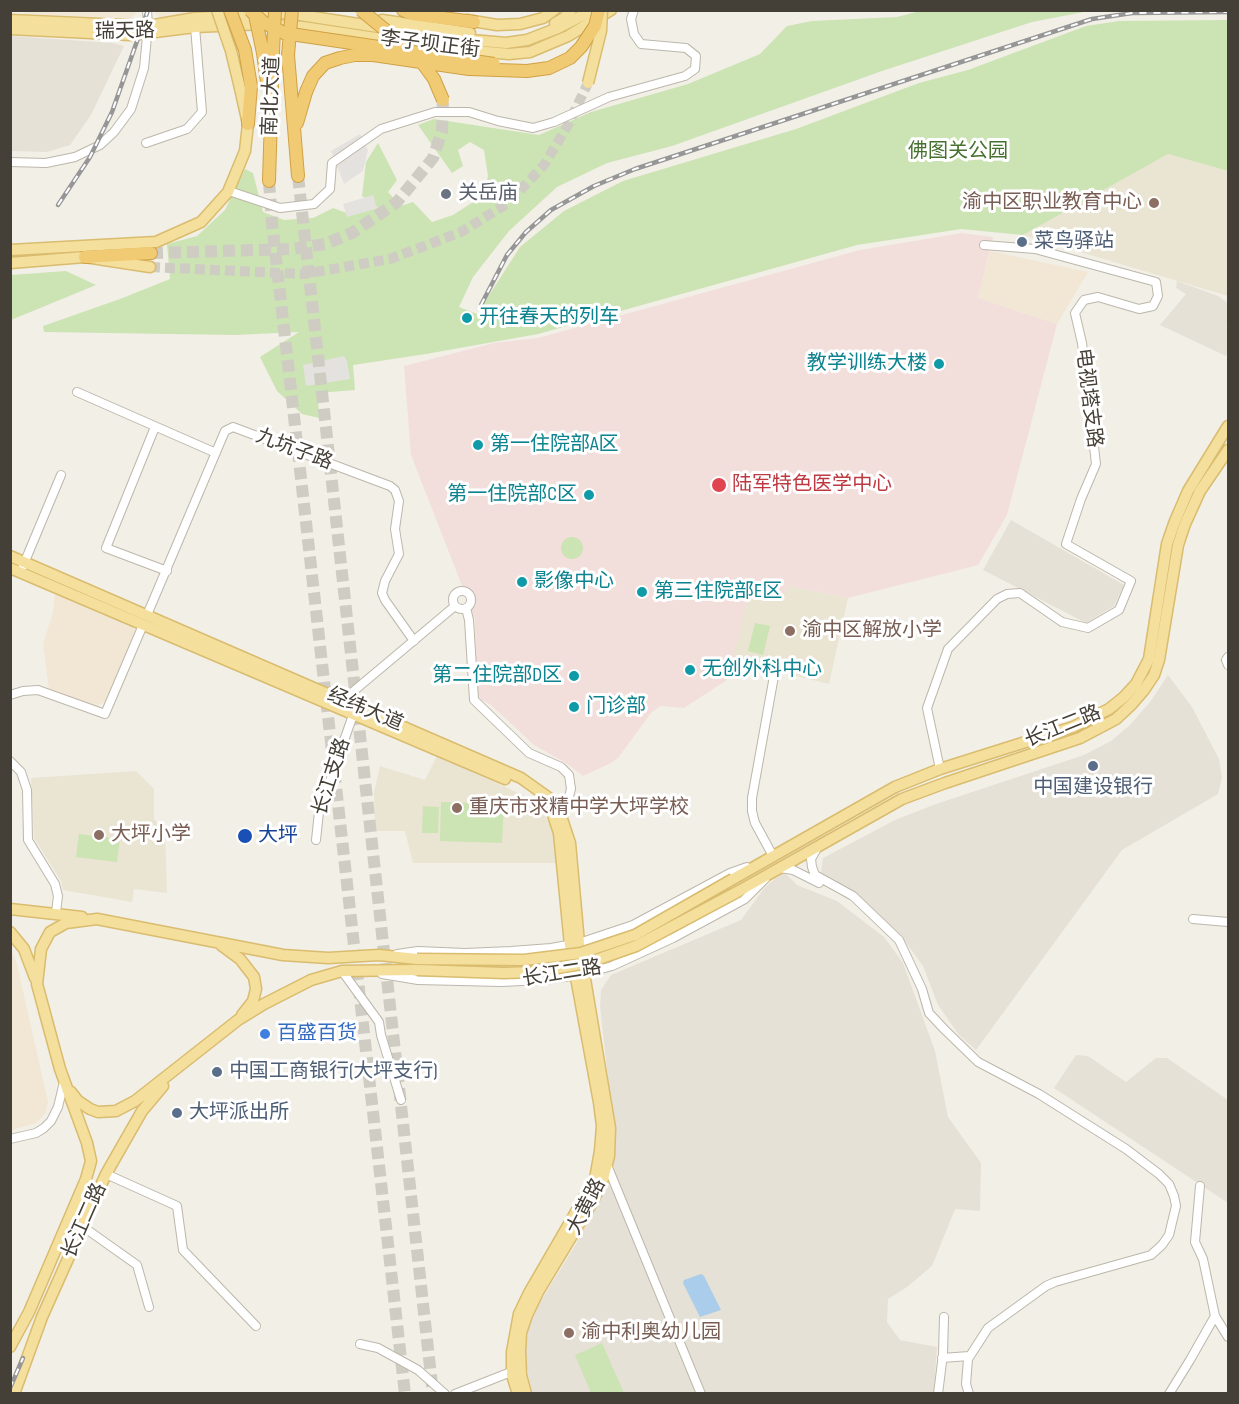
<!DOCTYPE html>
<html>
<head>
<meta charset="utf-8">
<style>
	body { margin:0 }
	#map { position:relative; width:1239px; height:1404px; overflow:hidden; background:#f2efe7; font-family:"Sofia Sans Condensed",sans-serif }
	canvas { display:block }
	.frame { position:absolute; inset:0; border:12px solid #454037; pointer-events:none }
</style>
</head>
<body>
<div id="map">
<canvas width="1239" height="1404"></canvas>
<div class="frame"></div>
</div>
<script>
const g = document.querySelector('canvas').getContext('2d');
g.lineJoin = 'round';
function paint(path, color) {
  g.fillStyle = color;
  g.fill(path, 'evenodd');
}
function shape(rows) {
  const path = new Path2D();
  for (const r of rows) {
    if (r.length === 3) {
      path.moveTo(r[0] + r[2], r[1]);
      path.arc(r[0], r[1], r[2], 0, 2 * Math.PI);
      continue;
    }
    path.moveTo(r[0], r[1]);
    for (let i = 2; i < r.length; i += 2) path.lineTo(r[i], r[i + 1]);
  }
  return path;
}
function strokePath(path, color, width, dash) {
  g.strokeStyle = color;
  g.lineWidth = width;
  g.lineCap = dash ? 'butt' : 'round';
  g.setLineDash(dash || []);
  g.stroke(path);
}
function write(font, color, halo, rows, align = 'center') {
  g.font = font + ' "Sofia Sans Condensed","Noto Sans SC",sans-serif';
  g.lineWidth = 6;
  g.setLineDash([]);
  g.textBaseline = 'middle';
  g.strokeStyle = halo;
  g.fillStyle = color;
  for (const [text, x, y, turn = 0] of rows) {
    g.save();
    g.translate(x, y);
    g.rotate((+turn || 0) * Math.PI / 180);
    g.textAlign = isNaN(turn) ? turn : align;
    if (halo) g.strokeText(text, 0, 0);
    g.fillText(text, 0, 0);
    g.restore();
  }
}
const residential = shape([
	[11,36,113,43,124,46,91,115,70,145,47,152,11,151],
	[1177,281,1218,296,1228,303,1228,324,1226,328,1228,329,1228,349,1226,356,1160,325,1186,294,1176,288],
	[1011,520,1124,585,1114,606,1086,623,983,570],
	[1168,675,1192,707,1219,759,1222,778,1218,794,1122,850,976,1050,959,1035,938,1005,923,966,904,940,861,902,821,873,823,858,895,820,936,804,1084,755,1111,741,1130,725,1150,702],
	[784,872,797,885,837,901,884,937,903,963,935,1051,948,1117,981,1163,980,1211,955,1209,932,1266,907,1287,888,1299,887,1322,900,1340,937,1347,934,1393,532,1394,526,1363,526,1343,529,1326,539,1304,576,1244,605,1188,615,1140,600,1007,601,990,611,975,741,920,765,887],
	[1076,1055,1088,1056,1126,1082,1156,1058,1167,1058,1228,1100,1228,1203,1054,1088]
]);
const commercial = shape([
	[205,10,160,18,153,11],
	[20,11,138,11,131,18,25,14],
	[990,251,1088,272,1057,324,978,298],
	[55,593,133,626,135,631,107,701,94,707,49,689,43,644,53,612],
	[11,949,17,964,48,1102,45,1114,36,1123,11,1130]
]);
const education = shape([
	[1168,154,1228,171,1228,296,1023,235],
	[789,586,848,598,829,684,731,660,749,593],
	[437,756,523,795,534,804,543,812,552,829,555,838,557,863,413,863,405,831,375,831,374,792,380,766,425,780],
	[136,771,154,789,154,819,165,830,167,893,134,889,132,902,63,890,61,881,34,838,31,778]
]);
const medical = shape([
	[962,233,993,237,978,298,1057,324,1007,515,978,565,848,598,789,586,781,602,749,593,727,680,684,708,660,706,651,713,618,758,611,763,583,776,566,763,534,745,490,704,481,700,476,690,475,619,411,455,404,366,494,343,538,338,860,250]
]);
const green = shape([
	[920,11,1089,11,1032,22,882,71,672,146,607,163,557,187,509,231,473,277,459,307,477,314,520,247,564,211,623,181,796,129,919,83,968,70,1086,26,1119,21,1228,20,1228,171,1168,154,1023,235,961,229,857,245,538,334,426,354,353,365,355,390,318,393,319,418,302,414,277,391,260,357,299,332,235,335,44,332,43,326,120,299,170,279,167,244,197,236,225,210,245,169,253,173,263,212,284,220,313,218,333,208,352,215,378,208,362,196,366,162,378,143,397,180,388,192,401,206,413,202,432,222,453,215,484,195,488,176,484,150,470,142,458,150,463,166,452,173,418,125,434,119,539,135,591,112,688,84,760,54,787,26,812,21,897,17],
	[66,271,96,285,11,320,11,275],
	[572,548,11],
	[755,623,770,626,763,655,748,651],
	[441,802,504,804,502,843,440,841],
	[423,806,439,807,438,833,422,833],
	[79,834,120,839,117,862,76,857],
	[602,1343,624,1393,591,1393,575,1355]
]);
const parking = shape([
	[360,134,368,150,363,171,344,184,331,151],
	[373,195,377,208,347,217,343,204],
	[344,356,347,361,350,379,306,386,303,365]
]);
const water = shape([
	[701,1274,704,1276,721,1310,700,1317,683,1283,684,1280]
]);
const majorTunnel = shape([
	[150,267,304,274,390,259,461,232,508,203,544,165,568,125,588,83]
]);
const highwayTunnel = shape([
	[298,176,433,1394],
	[269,181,272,223,405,1394],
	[151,253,292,249,325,244,352,233,397,202,433,158,442,131,443,100]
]);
const minor = shape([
	[146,143,187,129,202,112,195,27],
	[10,162,46,163,75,157,100,145,114,132,131,109,144,68,148,26,147,10],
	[229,191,280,208,314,204,330,189,332,163,381,129,435,112,469,112,498,121,533,128,554,122,609,97,685,76,695,69,696,56,686,48,641,44,634,34,631,19,634,10],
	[77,392,216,453],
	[155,427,106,548,167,571],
	[23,566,61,475],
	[462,600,9],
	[466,608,469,620,474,700,529,753,561,767,569,775,571,789,562,821],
	[147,615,225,431,233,427,390,486,395,490,399,501,395,529,399,554,385,581,382,593,385,600,414,641],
	[1228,657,1226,660,1228,665],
	[10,695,23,691,38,690,105,714,143,625],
	[343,700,455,606],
	[10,761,21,772,27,790,28,840,55,884,58,896,56,912],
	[940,769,927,708,948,649,997,599,1007,594,1020,593,1062,622,1088,628,1119,610,1131,581,1066,544,1081,499,1096,464,1082,343,1075,313,1084,300,1098,297,1139,309,1153,306,1158,296,1156,282,1035,249,984,245],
	[316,840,319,812,353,715],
	[817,848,811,859,812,867,815,875,853,896,899,940,922,989,929,1013,944,1029,978,1062,1039,1094,1126,1149,1159,1174,1169,1184,1174,1196,1176,1206,1169,1235,1162,1245,1151,1255,1055,1282,1046,1286,988,1328,968,1359,966,1384,969,1394],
	[773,856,755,823,752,811,752,798,774,676],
	[780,868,793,870,819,883],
	[1193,919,1228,922],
	[397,954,418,951,465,953,511,951,551,948,579,943,633,925,730,873,747,867],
	[342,971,379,1022,381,1035,401,1100],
	[382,974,418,980,501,982,544,980,584,974,612,966,673,938,745,899,765,879],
	[10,1139,36,1133,44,1128,51,1121,58,1107,64,1082],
	[607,1165,701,1394],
	[106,1174,177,1206,183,1250,256,1326],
	[1200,1186,1195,1242,1203,1259,1215,1316,1228,1337],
	[82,1226,137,1265,149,1307],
	[360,1344,378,1348,418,1370,445,1394],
	[942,1358,969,1356],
	[455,1394,516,1370],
	[938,1394,943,1354,944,1317],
	[1169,1394,1190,1360,1215,1316]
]);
const major = shape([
	[10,20,148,26,195,18,287,13,449,38,506,43,527,40,558,28,593,10],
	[382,20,470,33],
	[467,20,497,25,520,24,543,18,554,10],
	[555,23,564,18,571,10],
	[10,29,131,35,195,27,263,24,303,27,442,48,509,54,530,52,568,36,611,10],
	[10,250,156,242,201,222,228,192,245,151,248,124,240,88],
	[10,263,85,257,150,267],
	[10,556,521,778,549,798,559,810,570,843,579,943,610,1128,609,1156,603,1179,593,1201,538,1292,527,1315,521,1333,520,1351,521,1375,526,1394],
	[10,568,505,779],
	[733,879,895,787,940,769,1073,727,1109,709,1124,697,1136,684,1149,659,1167,544,1175,521,1188,491,1228,426],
	[739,891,902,799,945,783,1080,738,1116,719,1131,705,1144,690,1154,675,1159,660,1178,545,1185,524,1200,491,1228,450],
	[10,909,82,917],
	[10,932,24,949,35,978],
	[221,945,240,959,254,977,256,989,253,1001,242,1015],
	[71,1092,78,1101,90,1109,98,1112,116,1111,135,1101,238,1020,264,1004,311,980,342,971,417,970],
	[10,1347,29,1312,86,1179,91,1161,87,1143,60,1069,37,984,41,949,50,932,66,923,97,919,283,955,328,958,379,955,417,959],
	[14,1394,42,1317,106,1174,142,1111,163,1086],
	[518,1394,512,1375,512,1352,519,1314,529,1293,595,1179,600,1151,602,1126,599,1102,570,945,559,833,552,812,544,802]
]);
const highway = shape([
	[403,10,412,14,474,22],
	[263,53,267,82],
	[288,55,298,176],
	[297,123,306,92],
	[248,124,251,86],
	[269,181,273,52],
	[85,257,151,253]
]);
const rail = shape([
	[58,205,90,157,112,112,148,10],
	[481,305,507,255,526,232,551,210,594,186,635,169,1092,19,1132,13,1228,12],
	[10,1388,23,1358]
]);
const majorBridge = shape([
	[217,10,231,51,240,88],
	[588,83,601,31,602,10],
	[417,959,524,960,581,953,635,935,733,879],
	[417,970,504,973,535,972,587,963,636,946,739,891]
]);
const highwayBridge = shape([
	[230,10,245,50,251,86],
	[250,10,263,22,284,33,494,64],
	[361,10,418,57,434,79,443,100],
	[255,15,263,53],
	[273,52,275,10],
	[288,55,292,10],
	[306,92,313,76,325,63,340,58,355,55,373,55,469,69,527,71,549,68,570,58,581,47,595,26,599,10]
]);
const markers = [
	[446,194,6,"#6b7280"],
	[1154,203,6,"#8d6e63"],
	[1022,242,6,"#5c6f8a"],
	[467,318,6,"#0f9aa8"],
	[939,364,6,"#0f9aa8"],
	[478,445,6,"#0f9aa8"],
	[719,485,8,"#e0444e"],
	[589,495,6,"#0f9aa8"],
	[522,582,6,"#0f9aa8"],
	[642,592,6,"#0f9aa8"],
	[790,631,6,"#8d6e63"],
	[690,670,6,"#0f9aa8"],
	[574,676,6,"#0f9aa8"],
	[574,707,6,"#0f9aa8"],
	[1093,766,6,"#5c6f8a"],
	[457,808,6,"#8d6e63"],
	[99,835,6,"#8d6e63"],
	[245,836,8,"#1a4fb4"],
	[265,1034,6,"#3f7fe0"],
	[217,1072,6,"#5c6f8a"],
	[177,1113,6,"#5c6f8a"],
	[569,1333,6,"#8d6e63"]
];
const streetNames = [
	["瑞天路",125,32,-1],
	["李子坝正街",430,45,7],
	["南北大道",272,96,-88],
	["电视塔支路",1088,398,83],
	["九坑子路",294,450,21],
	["经纬大道",365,710,23],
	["长江二路",1063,727,-22],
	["长江支路",332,777,-72],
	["长江二路",562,974,-9],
	["大黄路",587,1207,-63],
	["长江二路",85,1221,-66]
];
const parkNames = [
	["佛图关公园",958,152]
];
const worshipNames = [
	["关岳庙",458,194]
];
const educationNames = [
	["渝中区职业教育中心",1142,203,"right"],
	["渝中区解放小学",802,631],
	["重庆市求精中学大坪学校",469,808],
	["大坪小学",111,835],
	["渝中利奥幼儿园",581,1333]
];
const serviceNames = [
	["菜鸟驿站",1034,242],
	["中国建设银行",1093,788,"center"],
	["中国工商银行(大坪支行)",229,1072],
	["大坪派出所",189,1113]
];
const cultureNames = [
	["开往春天的列车",479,318],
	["教学训练大楼",927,364,"right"],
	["第一住院部A区",490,445],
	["第一住院部C区",577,495,"right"],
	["影像中心",534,582],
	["第三住院部E区",654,592],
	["无创外科中心",702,670],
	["第二住院部D区",562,676,"right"],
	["门诊部",586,707]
];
const healthNames = [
	["陆军特色医学中心",732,485]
];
const transitNames = [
	["大坪",258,836]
];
const shopNames = [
	["百盛百货",277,1034]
];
paint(residential, '#e6e1d6');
paint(commercial, '#f2e6d4');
paint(education, '#eae4d2');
paint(medical, '#f2dfdc');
paint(green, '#cce3b3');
paint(parking, '#e4e2df');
paint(water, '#a9cdea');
strokePath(majorTunnel, '#cfccc4', 10, [10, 5]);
strokePath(highwayTunnel, '#cfccc4', 12, [12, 6]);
strokePath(minor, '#bdb7ab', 10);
strokePath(major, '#d9bc6e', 13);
strokePath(highway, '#d0a144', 14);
strokePath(minor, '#fff', 8);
strokePath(major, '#f5df9d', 10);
strokePath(highway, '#f1cb73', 12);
strokePath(rail, '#969696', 4.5);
strokePath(rail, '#fff', 2, [7]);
strokePath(majorBridge, '#d9bc6e', 13, []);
strokePath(highwayBridge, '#d0a144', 14, []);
strokePath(majorBridge, '#f5df9d', 10);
strokePath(highwayBridge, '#f1cb73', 12);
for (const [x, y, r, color] of markers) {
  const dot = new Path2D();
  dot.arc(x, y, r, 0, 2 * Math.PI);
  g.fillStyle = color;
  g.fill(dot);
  strokePath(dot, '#fff', 2);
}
write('20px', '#454037', '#fff', streetNames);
write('20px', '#46712f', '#fff', parkNames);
write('20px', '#5b616d', '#fff', worshipNames, 'left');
write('20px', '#785e54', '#fff', educationNames, 'left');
write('20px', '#4e5e75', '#fff', serviceNames, 'left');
write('20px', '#0d838f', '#fff', cultureNames, 'left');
write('20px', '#be3a42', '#fff', healthNames, 'left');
write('20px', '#164399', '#fff', transitNames, 'left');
write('20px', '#366cbe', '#fff', shopNames, 'left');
</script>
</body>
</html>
